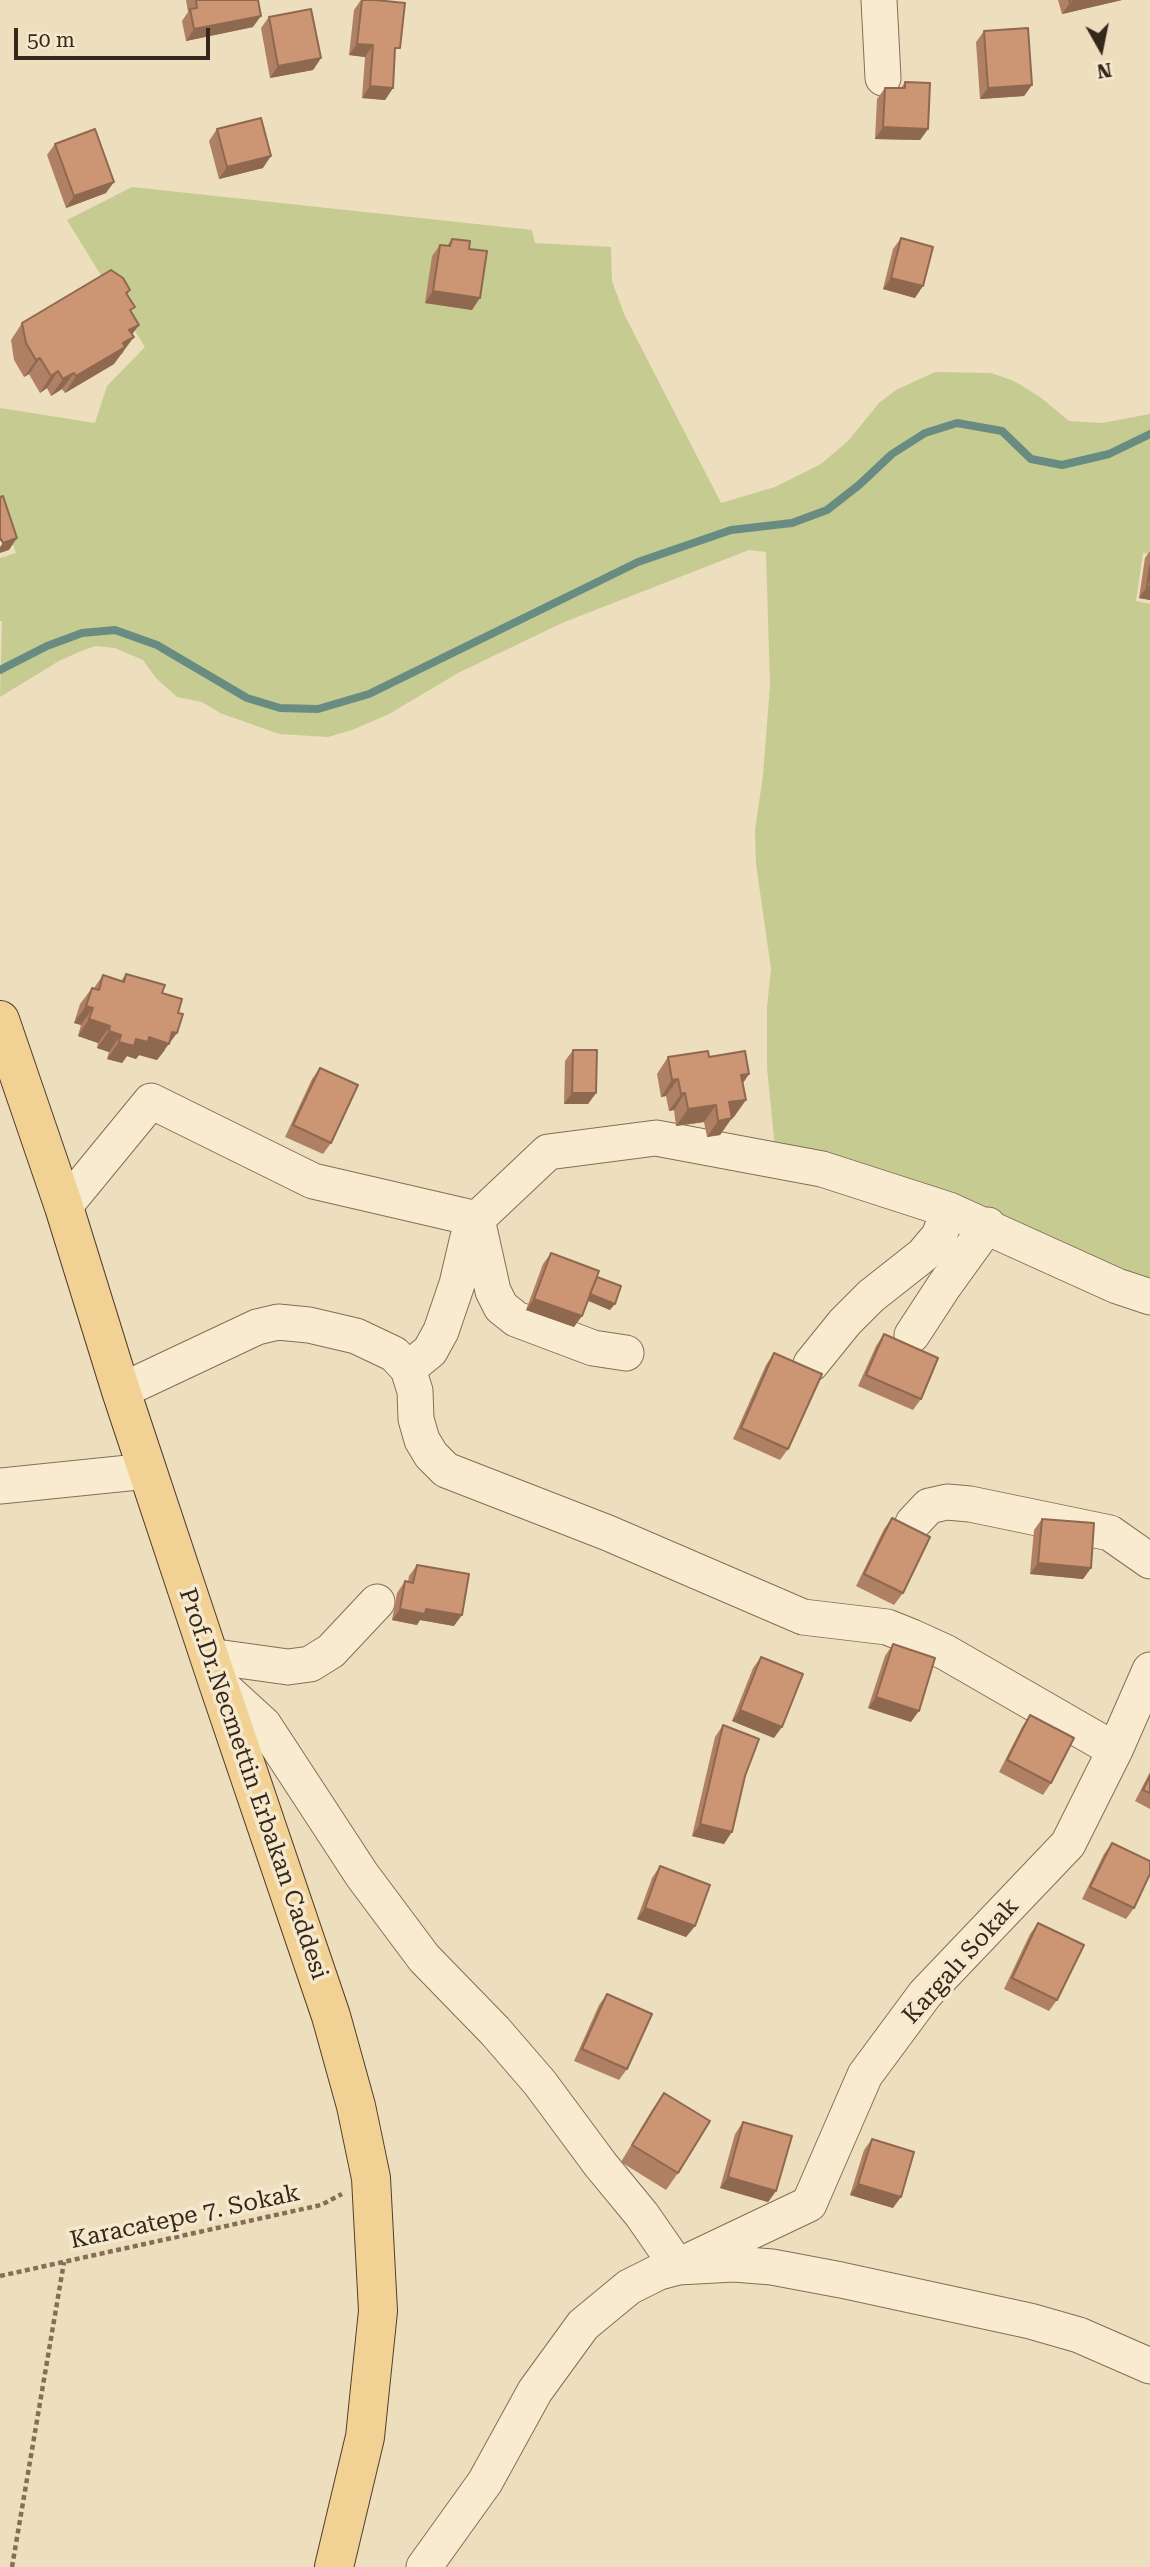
<!DOCTYPE html>
<html>
<head>
<meta charset="utf-8">
<style>
	body { margin:0 }
	#map { position:relative; width:1150px; height:2567px; overflow:hidden; background:#eddebd; font-family:"Roboto Serif",serif }
	canvas { display:block }
	.north { position:absolute; left:1066px; top:14px; width:70px; height:70px; -webkit-text-stroke:5px #f5e8cd; paint-order:stroke; rotate:171deg; font-size:19px; font-weight:700; line-height:28px; text-align:center; color:#34271b }
	.north::after { content:''; display:block; margin:auto; width:24px; height:32px; background:#34271b; clip-path:polygon(50% 0,100% 100%,50% 72%,0 100%) }
	.scale { position:absolute; left:14px; top:28px; width:196px; height:32px; box-sizing:border-box; border:4px solid #34271b; border-top:0; padding-left:9px; font-size:21px; line-height:24px; white-space:nowrap; color:#34271b; -webkit-text-stroke:5px #f5e8cd; paint-order:stroke }
</style>
</head>
<body>
<div id="map">
<canvas width="1150" height="2567"></canvas>
<div class="north">N</div>
<div class="scale">50 m</div>
</div>
<script>
const g = document.querySelector('canvas').getContext('2d');
g.lineJoin = 'round';
function paint(path, color) {
  g.fillStyle = color;
  g.fill(path, 'evenodd');
}
function shape(rows) {
  const path = new Path2D();
  for (const r of rows) {
    path.moveTo(r[0], r[1]);
    for (let i = 2; i < r.length; i += 2) path.lineTo(r[i], r[i + 1]);
  }
  return path;
}
function strokePath(path, color, width, dash) {
  g.strokeStyle = color;
  g.lineWidth = width;
  g.lineCap = dash ? 'butt' : 'round';
  g.setLineDash(dash || []);
  g.stroke(path);
}
function write(font, color, halo, rows, align = 'center') {
  g.font = font + ' "Roboto Serif",serif';
  g.lineWidth = 7;
  g.setLineDash([]);
  g.textBaseline = 'middle';
  g.strokeStyle = halo;
  g.fillStyle = color;
  for (const [text, x, y, turn = 0] of rows) {
    g.save();
    g.translate(x, y);
    g.rotate((+turn || 0) * Math.PI / 180);
    g.textAlign = isNaN(turn) ? turn : align;
    if (halo) g.strokeText(text, 0, 0);
    g.fillText(text, 0, 0);
    g.restore();
  }
}
const green = shape([
	[132,187,532,230,535,243,611,247,612,281,624,314,721,503,775,487,821,464,848,441,879,403,896,390,935,372,991,373,1014,381,1040,397,1069,421,1102,423,1150,414,1150,554,1143,553,1136,601,1150,604,1150,1289,775,1148,767,1068,767,1007,771,969,756,864,755,830,763,775,770,685,766,552,749,550,562,623,458,673,389,714,352,730,328,737,279,734,220,713,202,702,177,697,156,678,143,660,115,648,95,646,79,652,59,661,0,697,2,621,0,621,0,558,16,553,0,507,0,408,95,423,107,386,145,347,67,220]
]);
const stream = shape([
	[0,670,47,646,82,633,115,630,157,645,247,698,280,708,318,709,369,694,638,562,731,530,792,523,827,510,859,485,892,454,925,433,957,423,1002,431,1031,459,1062,465,1109,454,1150,434]
]);
const path = shape([
	[0,2276,321,2205,342,2194],
	[12,2567,64,2262]
]);
const minor = shape([
	[879,0,883,78],
	[64,1207,151,1101,313,1181,477,1219,548,1152,656,1138,822,1169,949,1210,1117,1286,1150,1297],
	[477,1219,493,1291,501,1307,516,1319,593,1348,626,1353],
	[912,1335,944,1286,988,1225],
	[811,1364,845,1322,871,1296,923,1255,939,1236,949,1210],
	[408,1369,430,1351,441,1331,457,1284,468,1237,477,1219],
	[121,1391,257,1327,278,1322,309,1325,356,1336,394,1354,408,1369,415,1391,416,1419,422,1440,431,1455,446,1470,608,1533,803,1617,887,1627,912,1637,945,1652,1115,1750],
	[0,1486,148,1471],
	[913,1523,929,1506,947,1502,970,1504,1110,1533,1150,1561],
	[209,1656,288,1667,310,1664,331,1651,377,1602],
	[218,1683,264,1725,362,1875,424,1958,495,2031,540,2083,600,2164,642,2215,678,2267],
	[691,2260,809,2204,865,2075,925,1994,1068,1844,1115,1750,1150,1670],
	[424,2567,485,2482,535,2391,583,2325,629,2287,659,2272,678,2267,734,2264,772,2267,841,2280,1030,2321,1079,2335,1150,2366]
]);
const major = shape([
	[0,1020,64,1207,121,1391,218,1683,331,2016,356,2106,371,2178,378,2311,365,2437,334,2567]
]);
const wall = shape([
	[186,0,258,0,253,27,186,41,182,21,188,12],
	[361,0,375,0,395,56,393,88,385,100,362,98,365,57,349,55,354,10],
	[1058,0,1122,0,1062,14],
	[269,17,321,58,313,70,270,78,261,28],
	[984,31,1032,85,1024,96,980,99,976,42],
	[905,82,928,129,920,140,875,139,877,99,885,88,901,88],
	[217,129,263,168,219,179,209,141],
	[55,144,106,193,66,208,47,155],
	[901,238,915,298,883,289,893,249],
	[452,239,469,249,472,310,425,303,432,256,440,245,447,246],
	[130,290,127,294,131,312,139,325,132,334,122,354,119,355,114,364,65,393,62,389,51,396,47,388,40,393,29,374,24,377,14,360,11,340,22,323],
	[1150,551,1150,600,1139,598,1145,558],
	[126,974,162,993,165,1050,157,1060,139,1055,136,1059,127,1056,122,1063,107,1059,109,1052,97,1048,98,1043,78,1036,81,1025,74,1023,80,1004,92,988,94,988,103,975,121,981],
	[573,1050,596,1093,588,1104,564,1104,565,1061],
	[668,1057,709,1057,749,1074,743,1083,734,1117,732,1117,720,1135,707,1137,704,1122,676,1126,674,1110,669,1111,666,1096,661,1097,657,1074],
	[320,1068,331,1143,323,1154,285,1137,312,1079],
	[551,1253,597,1277,610,1310,588,1301,574,1327,526,1310,543,1264],
	[884,1334,921,1399,913,1410,858,1386,876,1346],
	[774,1353,788,1449,780,1460,733,1439,766,1365],
	[892,1518,903,1593,894,1605,856,1586,884,1529],
	[1042,1519,1091,1568,1083,1579,1030,1574,1034,1530],
	[417,1565,454,1626,420,1620,417,1625,392,1620,397,1593,405,1581,408,1582,409,1576],
	[893,1644,911,1722,868,1708,885,1656],
	[761,1657,774,1738,732,1721,753,1668],
	[1030,1715,1051,1783,1043,1795,999,1772,1022,1727],
	[723,1725,745,1776,724,1844,692,1836,715,1737],
	[1150,1772,1150,1809,1135,1801],
	[1112,1843,1134,1908,1126,1919,1082,1899,1104,1854],
	[660,1866,695,1926,686,1937,637,1919,652,1878],
	[1038,1923,1057,2000,1049,2011,1004,1989,1030,1934],
	[607,1994,627,2069,619,2080,574,2061,599,2005],
	[664,2093,678,2173,666,2190,621,2162,652,2110],
	[743,2122,776,2191,768,2202,720,2188,735,2134],
	[872,2139,893,2208,850,2195,864,2150]
]);
const shadedWall = shape([
	[1082,0,1122,0,1062,14,1070,3],
	[261,16,253,27,186,41,194,29],
	[357,44,373,45,365,57,349,55],
	[321,58,313,70,270,78,278,66],
	[1032,85,1024,96,980,99,988,88],
	[370,86,393,88,385,100,362,98],
	[883,127,928,129,920,140,875,139],
	[271,156,263,168,219,179,227,167],
	[114,182,106,193,66,208,74,196],
	[891,278,923,286,915,298,883,289],
	[433,291,480,298,472,310,425,303],
	[139,325,128,340,134,337,114,364,65,393,76,376,129,330],
	[40,358,29,374,24,377,36,360],
	[58,371,47,388,40,393,51,376],
	[74,373,62,389,51,396,63,379],
	[17,538,9,550,0,553,0,547,3,543],
	[1147,587,1150,587,1150,600,1139,598],
	[86,1006,93,1008,81,1025,74,1023],
	[89,1019,110,1026,98,1043,78,1036],
	[109,1031,121,1035,109,1052,97,1048],
	[172,1032,177,1033,157,1060,139,1055,136,1059,127,1056,122,1063,107,1059,119,1042,149,1037],
	[749,1074,738,1090,741,1075],
	[678,1079,666,1096,661,1097,672,1080],
	[572,1093,596,1093,588,1104,564,1104],
	[685,1093,674,1110,669,1111,681,1094],
	[746,1100,734,1117,718,1119,729,1102],
	[716,1105,704,1122,676,1126,688,1109],
	[732,1118,720,1135,707,1137,718,1121],
	[589,1293,615,1304,610,1310,585,1299],
	[534,1299,582,1316,574,1327,526,1310],
	[1038,1563,1091,1568,1083,1579,1030,1574],
	[400,1609,426,1609,462,1615,454,1626,420,1620,417,1625,392,1620],
	[876,1697,919,1711,911,1722,868,1708],
	[740,1710,782,1727,774,1738,732,1721],
	[700,1824,732,1832,724,1844,692,1836],
	[645,1908,695,1926,686,1937,637,1919],
	[728,2177,776,2191,768,2202,720,2188],
	[858,2184,901,2197,893,2208,850,2195]
]);
const building = shape([
	[196,0,258,0,261,16,194,29,190,9,197,8,196,0],
	[362,0,375,0,405,3,400,48,395,48,393,88,370,86,373,45,357,44,362,0],
	[1069,0,1082,0,1070,3,1069,0],
	[311,9,321,58,278,66,269,17,311,9],
	[1028,28,1032,85,988,88,984,31,1028,28],
	[905,82,930,83,928,129,883,127,885,88,905,88,905,82],
	[261,118,271,156,227,167,217,129,261,118],
	[95,129,114,182,74,196,55,144,95,129],
	[901,238,933,247,923,286,891,278,901,238],
	[452,239,470,241,469,249,487,251,480,298,433,291,440,245,450,246,452,239],
	[111,270,123,278,130,290,126,293,135,307,130,310,139,325,129,330,134,337,123,343,125,347,76,376,74,373,63,379,58,371,51,376,40,358,36,360,26,343,22,323,111,270],
	[3,496,17,538,3,543,1,539,0,540,0,497,3,496],
	[1150,566,1150,587,1147,587,1150,566],
	[126,974,165,985,162,993,182,999,178,1013,183,1014,177,1033,172,1032,169,1044,149,1037,148,1042,136,1039,134,1046,119,1042,121,1035,109,1031,110,1026,89,1019,93,1008,86,1006,92,988,99,990,103,975,124,982,126,974],
	[573,1050,597,1050,596,1093,572,1093,573,1050],
	[708,1051,709,1057,745,1051,749,1074,741,1075,746,1100,729,1102,732,1118,718,1121,716,1105,688,1109,685,1093,681,1094,678,1079,672,1080,668,1057,708,1051],
	[320,1068,358,1085,331,1143,293,1125,320,1068],
	[551,1253,599,1271,582,1316,534,1299,551,1253],
	[597,1277,621,1286,615,1304,590,1294,597,1277],
	[884,1334,938,1358,921,1399,866,1375,884,1334],
	[774,1353,822,1374,788,1449,741,1428,774,1353],
	[892,1518,930,1537,903,1593,864,1574,892,1518],
	[1042,1519,1094,1523,1091,1568,1038,1563,1042,1519],
	[417,1565,469,1574,462,1615,426,1609,425,1614,400,1609,405,1581,413,1583,417,1565],
	[893,1644,935,1658,919,1711,876,1697,893,1644],
	[761,1657,803,1674,782,1727,740,1710,761,1657],
	[1030,1715,1074,1738,1051,1783,1007,1760,1030,1715],
	[723,1725,759,1739,745,1776,732,1832,700,1824,723,1725],
	[1150,1776,1150,1793,1143,1790,1150,1776],
	[1112,1843,1150,1861,1150,1874,1134,1908,1090,1887,1112,1843],
	[660,1866,710,1885,695,1926,645,1908,660,1866],
	[1038,1923,1084,1945,1057,2000,1012,1978,1038,1923],
	[607,1994,652,2014,627,2069,582,2049,607,1994],
	[664,2093,710,2121,678,2173,632,2145,664,2093],
	[743,2122,792,2136,776,2191,728,2177,743,2122],
	[872,2139,914,2152,901,2197,858,2184,872,2139]
]);
const streetNames = [
	["Prof.Dr.Necmettin Erbakan Caddesi",253,1784,71],
	["Kargalı Sokak",961,1961,-48],
	["Karacatepe 7. Sokak",185,2217,-12]
];
paint(green, '#c6cb92');
strokePath(stream, '#698c82', 8);
strokePath(minor, '#856e56', 37);
strokePath(major, '#523c2b', 40);
strokePath(path, '#856e56', 4.5, [5, 3.5]);
strokePath(minor, '#f9ebd0', 35);
strokePath(major, '#f2d294', 38);
paint(wall, '#af8063');
paint(shadedWall, '#8f6850');
paint(building, '#cc9573');
strokePath(building, '#8f6850', 2);
write('24px', '#34271b', '#f5e8cd', streetNames);
</script>
</body>
</html>
